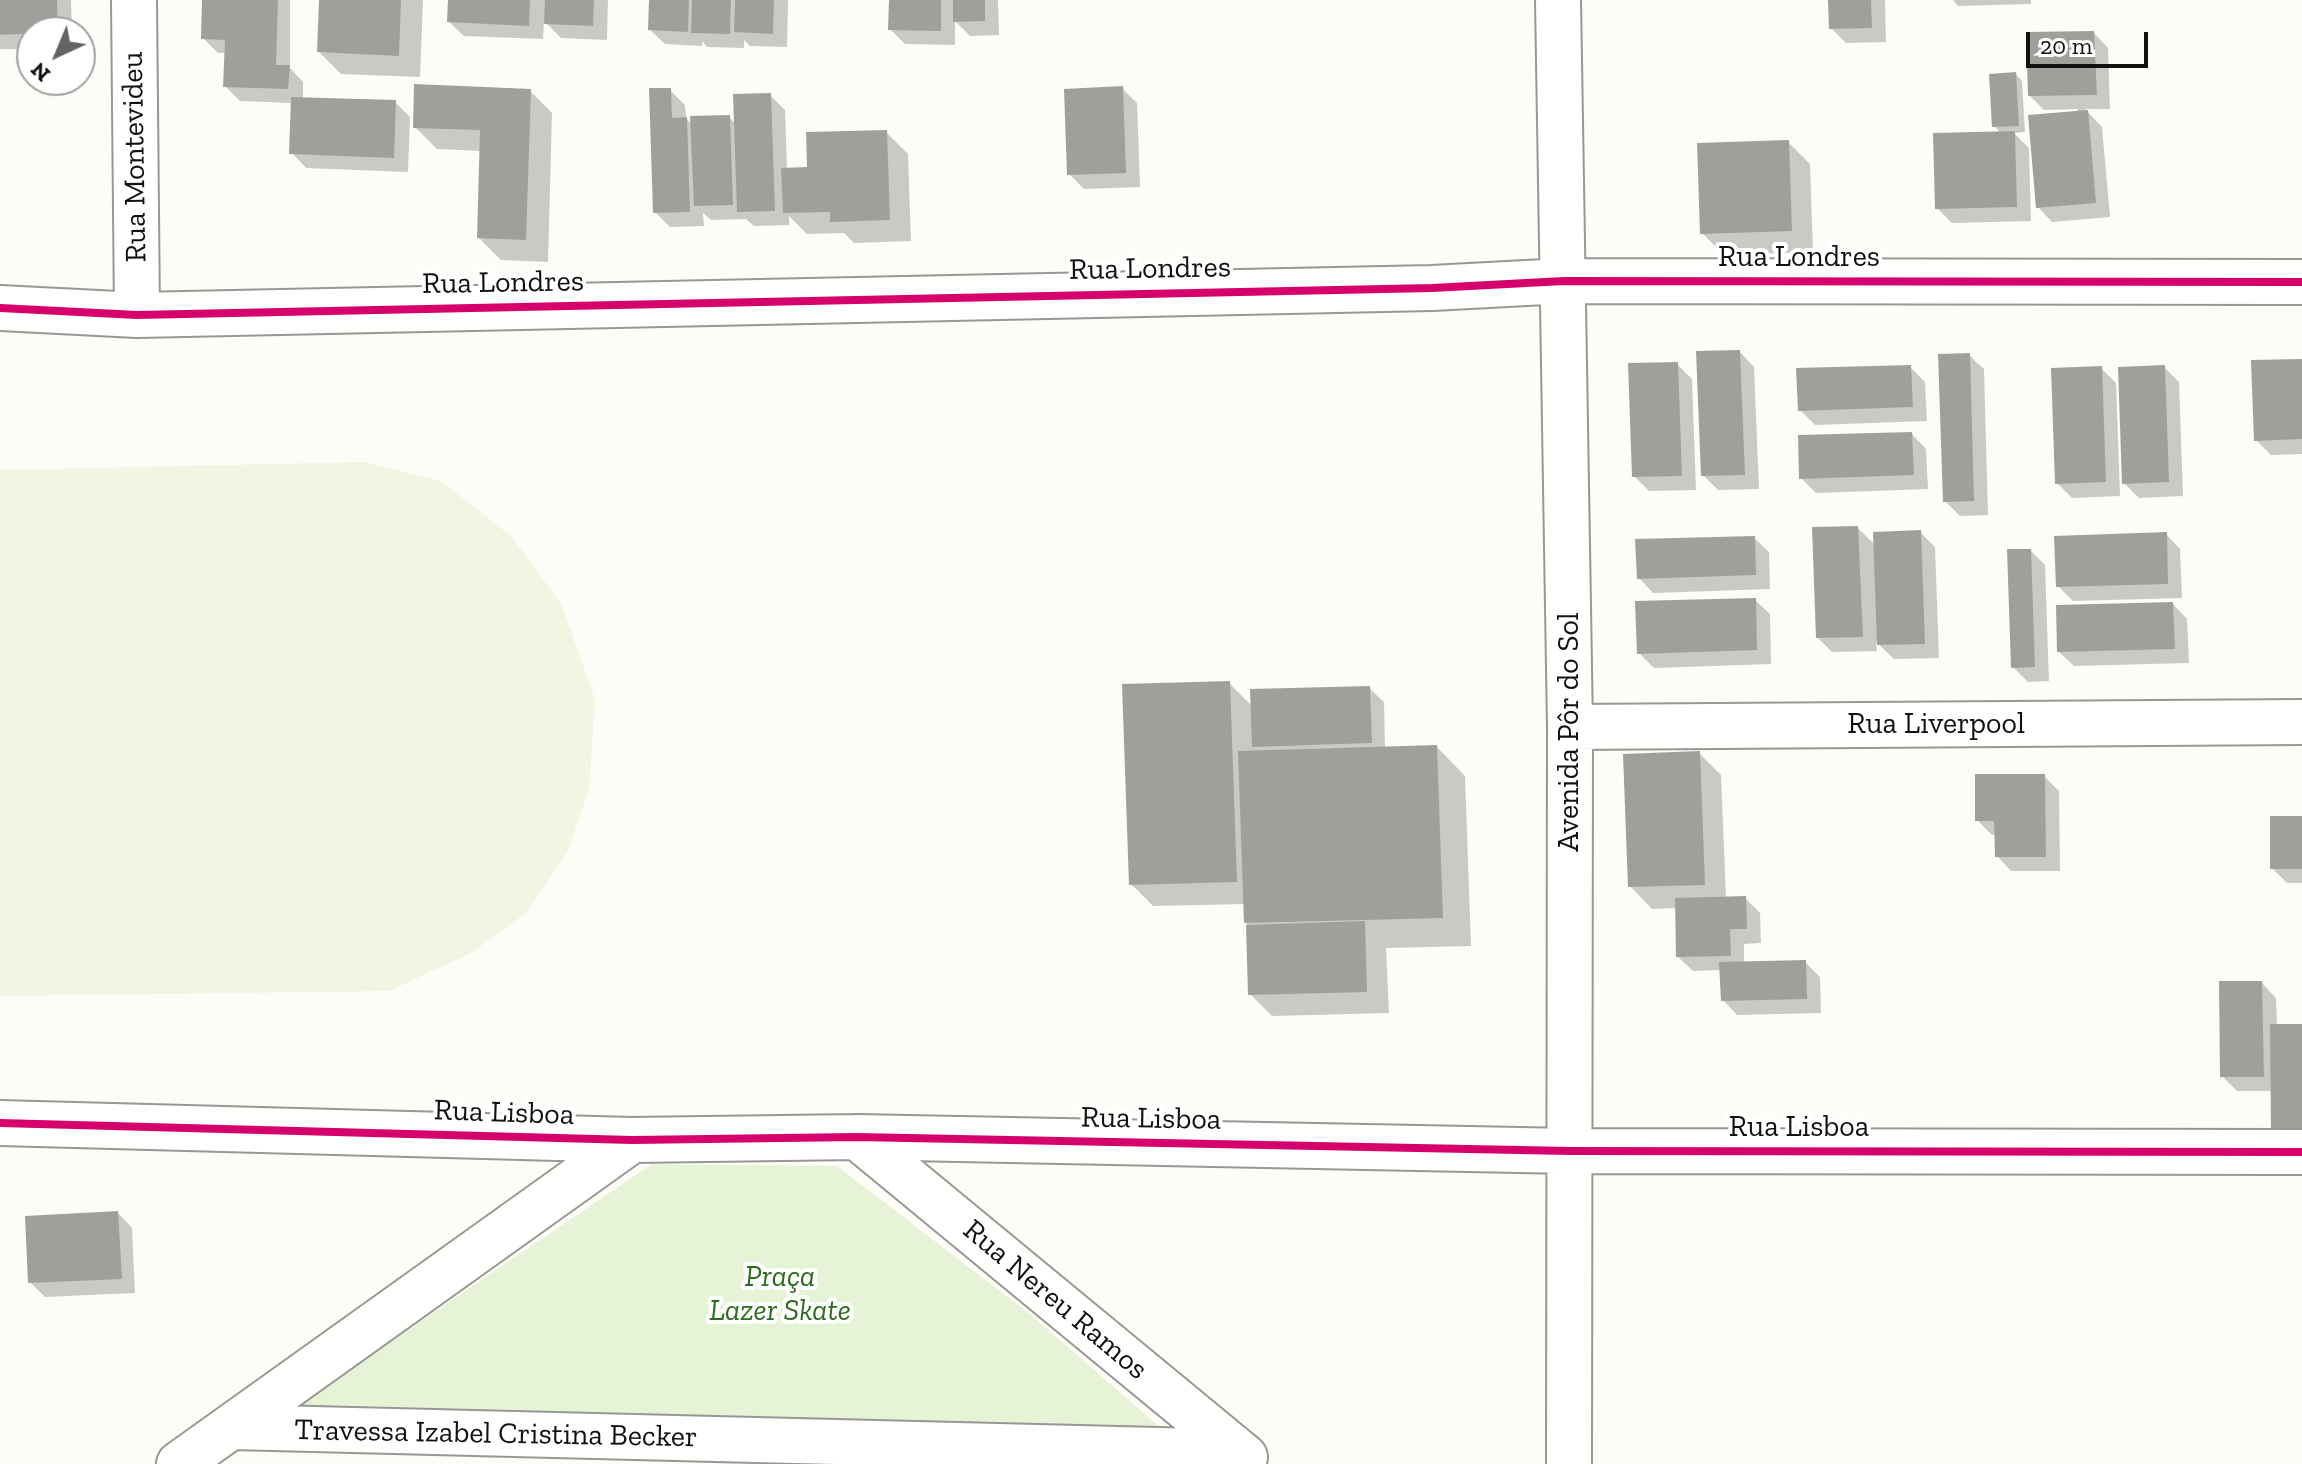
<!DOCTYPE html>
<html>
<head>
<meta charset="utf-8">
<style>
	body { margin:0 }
	#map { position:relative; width:2302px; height:1464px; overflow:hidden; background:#fdfcf7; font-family:"Zilla Slab",serif }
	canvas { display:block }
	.north { position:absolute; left:16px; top:16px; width:80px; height:80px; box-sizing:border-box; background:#fff; border:2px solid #a0a0a0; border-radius:50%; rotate:224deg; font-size:22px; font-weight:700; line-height:32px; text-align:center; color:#111 }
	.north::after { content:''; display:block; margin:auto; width:28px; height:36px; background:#646362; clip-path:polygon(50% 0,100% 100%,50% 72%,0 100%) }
	.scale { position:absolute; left:2026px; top:32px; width:122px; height:36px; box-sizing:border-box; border:4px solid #111; border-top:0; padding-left:10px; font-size:24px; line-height:28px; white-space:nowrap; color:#111; -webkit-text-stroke:6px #fff; paint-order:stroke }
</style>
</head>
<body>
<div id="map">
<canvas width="2302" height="1464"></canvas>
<div class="north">N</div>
<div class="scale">20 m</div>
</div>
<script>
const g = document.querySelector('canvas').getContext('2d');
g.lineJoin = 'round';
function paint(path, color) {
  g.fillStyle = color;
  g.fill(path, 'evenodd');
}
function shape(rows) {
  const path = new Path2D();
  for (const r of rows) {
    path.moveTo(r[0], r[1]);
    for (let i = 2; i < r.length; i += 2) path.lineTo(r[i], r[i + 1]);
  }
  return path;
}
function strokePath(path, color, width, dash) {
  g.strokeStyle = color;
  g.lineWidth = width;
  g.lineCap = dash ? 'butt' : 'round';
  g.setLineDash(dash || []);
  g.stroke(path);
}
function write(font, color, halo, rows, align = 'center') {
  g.font = font + ' "Zilla Slab",serif';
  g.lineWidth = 8;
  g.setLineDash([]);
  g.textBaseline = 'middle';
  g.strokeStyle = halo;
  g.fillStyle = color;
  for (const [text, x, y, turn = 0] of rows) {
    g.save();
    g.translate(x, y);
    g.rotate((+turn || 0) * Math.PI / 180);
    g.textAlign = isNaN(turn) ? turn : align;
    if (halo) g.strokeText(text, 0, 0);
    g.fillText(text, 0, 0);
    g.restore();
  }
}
const green = shape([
	[652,1164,837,1166,1031,1315,1169,1435,291,1409]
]);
const pitch = shape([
	[364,462,441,481,511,536,562,605,595,700,589,789,567,853,526,913,471,953,389,991,0,996,0,470]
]);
const shadow = shape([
	[0,0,71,0,72,32,32,32,32,49,0,49],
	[204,0,290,0,290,68,303,82,303,99,395,102,410,117,408,172,306,168,292,153,293,103,240,101,225,86,226,53,218,53,203,38],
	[321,0,423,0,420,77,341,74,319,52],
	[450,0,608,0,607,40,561,38,544,21,543,39,464,36,449,22],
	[651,0,788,0,787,47,750,46,744,40,744,48,707,47,702,41,702,46,665,44,650,30],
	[891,0,998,0,999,35,970,36,955,21,955,45,905,44,890,29],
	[1830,0,1885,0,1886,42,1846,43,1831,28],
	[1953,0,2031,0,2031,4,1958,6],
	[2094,33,2108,48,2110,109,2085,109,2102,127,2110,217,2052,222,2038,207,2078,109,2044,110,2030,96],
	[2016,74,2022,81,2025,132,2014,133,2029,148,2031,221,1952,223,1937,208,2001,133,1994,126],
	[1122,88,1137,103,1140,187,1084,189,1069,174],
	[670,90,685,105,686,118,693,126,729,117,736,124,770,95,785,110,787,170,809,169,886,132,908,154,911,241,854,243,844,233,807,234,789,216,789,225,754,226,746,219,711,220,703,213,704,226,670,227,655,212],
	[530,91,552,113,548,262,501,260,479,238,481,151,437,149,415,127],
	[1788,142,1810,164,1813,252,1724,255,1702,233],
	[1740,352,1754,367,1759,489,1718,490,1703,475],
	[1969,355,1984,369,1988,515,1960,516,1945,501],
	[2302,361,2302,454,2271,455,2256,440],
	[1677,364,1692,379,1696,490,1649,491,1634,476],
	[1910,367,1925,382,1927,421,1815,425,1800,410],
	[2164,367,2179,382,2183,496,2139,498,2124,483],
	[2101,368,2116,383,2120,496,2072,498,2057,483],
	[1912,434,1926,449,1928,489,1816,493,1801,478],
	[1858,528,1875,545,1920,532,1935,547,1939,658,1894,659,1876,642,1877,651,1832,652,1818,638],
	[2166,534,2180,549,2182,598,2073,601,2058,586],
	[1754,538,1769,552,1770,589,1653,593,1639,578],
	[2031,551,2045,565,2049,681,2028,682,2013,667],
	[1755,600,1770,614,1771,664,1654,668,1639,653],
	[2173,604,2187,619,2189,663,2074,666,2059,652],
	[1229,683,1252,706,1369,688,1384,702,1385,749,1437,747,1465,776,1471,946,1386,948,1389,1013,1272,1016,1250,994,1246,904,1153,906,1131,884],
	[1699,753,1721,775,1726,898,1745,898,1760,913,1761,943,1744,944,1744,964,1805,962,1820,977,1821,1013,1737,1015,1723,1000,1722,970,1693,971,1678,957,1677,908,1652,909,1630,886],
	[2044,776,2059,791,2060,871,2011,871,1997,856,1996,835,1992,835,1977,820],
	[2302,818,2302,883,2287,883,2272,868],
	[2262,983,2276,998,2277,1026,2302,1026,2272,1091,2237,1091,2222,1076],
	[118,1213,132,1228,135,1293,45,1297,30,1282]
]);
const building = shape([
	[0,0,57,0,58,32,0,35],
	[202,0,278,0,276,65,290,65,288,89,223,87,225,40,201,39],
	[319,0,401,0,399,56,317,52],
	[448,0,530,0,529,26,447,22],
	[545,0,594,0,593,26,544,24],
	[649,0,689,0,688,32,648,30],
	[692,0,731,0,730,34,691,33],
	[735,0,774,0,773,34,734,32],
	[889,0,941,0,941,31,888,30],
	[953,0,985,0,985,21,953,22],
	[1828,0,1871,0,1872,28,1829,29],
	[2094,31,2097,95,2028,96,2026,32],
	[2016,72,2019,126,1992,127,1989,74],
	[414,84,531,89,526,240,477,238,480,130,413,128],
	[1123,86,1126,173,1067,175,1064,89],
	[649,88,671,88,672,118,687,117,690,212,653,213],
	[771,93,775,211,737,212,733,94],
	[291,97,396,100,394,158,289,154],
	[2088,110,2096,203,2036,208,2028,115],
	[730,115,733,205,694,206,690,116],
	[887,130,890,220,830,222,830,212,783,213,781,168,807,167,806,132],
	[2015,131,2017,207,1935,209,1933,133],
	[1789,140,1792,231,1700,234,1697,143],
	[1740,350,1745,475,1701,476,1696,351],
	[1970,353,1974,501,1943,502,1938,354],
	[2302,359,2302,439,2254,441,2251,360],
	[1678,362,1682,476,1632,477,1628,363],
	[1911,365,1913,407,1798,411,1796,368],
	[2165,365,2169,482,2122,484,2118,367],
	[2102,366,2106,482,2055,484,2051,368],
	[1912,432,1914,475,1799,479,1798,435],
	[1858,526,1863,637,1816,638,1812,527],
	[1921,530,1925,644,1877,645,1873,532],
	[2167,532,2168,584,2056,587,2054,536],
	[1755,536,1756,575,1637,579,1635,539],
	[2007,549,2031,549,2035,667,2011,668],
	[1756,598,1757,650,1637,654,1635,601],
	[2173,602,2175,649,2057,652,2056,605],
	[1230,681,1237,882,1129,885,1122,684],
	[1370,686,1372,743,1252,747,1250,689],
	[1437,745,1443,918,1244,923,1238,751],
	[1700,751,1705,885,1628,887,1623,754],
	[1975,774,2045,774,2046,857,1995,857,1994,821,1975,821],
	[2270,816,2302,816,2302,869,2270,869],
	[1746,896,1747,929,1730,929,1731,956,1676,957,1675,898],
	[1365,921,1367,992,1248,995,1246,925],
	[1806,960,1807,999,1721,1001,1719,962],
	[2219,981,2262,981,2264,1077,2220,1077],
	[2270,1024,2302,1024,2302,1133,2271,1133],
	[118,1211,122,1279,28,1283,25,1216]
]);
const minor = shape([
	[134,0,137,315],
	[1558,0,1570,727,1569,1464],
	[0,308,137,315,1432,288,1564,281,2302,282],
	[1570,727,2302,722],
	[0,1123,632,1140,857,1137,1570,1151,2302,1152],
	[857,1137,1245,1457],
	[232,1427,1239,1452],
	[179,1464,632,1140]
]);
const cycleway = shape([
	[0,308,137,315,1432,288,1564,281,2302,282],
	[0,1123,632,1140,857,1137,1570,1151,2302,1152]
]);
const streetNames = [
	["Rua Montevideu",135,157,-91],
	["Rua Londres",1799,257],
	["Rua Londres",1150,269,-1],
	["Rua Londres",503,283,-1],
	["Rua Liverpool",1936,724],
	["Avenida Pôr do Sol",1569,732,-90],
	["Rua Lisboa",504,1113,2],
	["Rua Lisboa",1151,1119,1],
	["Rua Lisboa",1799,1127],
	["Rua Nereu Ramos",1055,1300,40],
	["Travessa Izabel Cristina Becker",496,1434,1]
];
const parkNames = [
	["Praça",780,1277],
	["Lazer Skate",780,1311]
];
paint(green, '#e7f3d7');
paint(pitch, '#f0f6e1');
paint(shadow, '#0003');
paint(building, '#a19f9c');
strokePath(minor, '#979795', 48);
strokePath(minor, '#fffffe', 44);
strokePath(cycleway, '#d6006c', 8);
write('30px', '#111', '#fff', streetNames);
write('italic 30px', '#2f6b1f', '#fff', parkNames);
</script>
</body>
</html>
